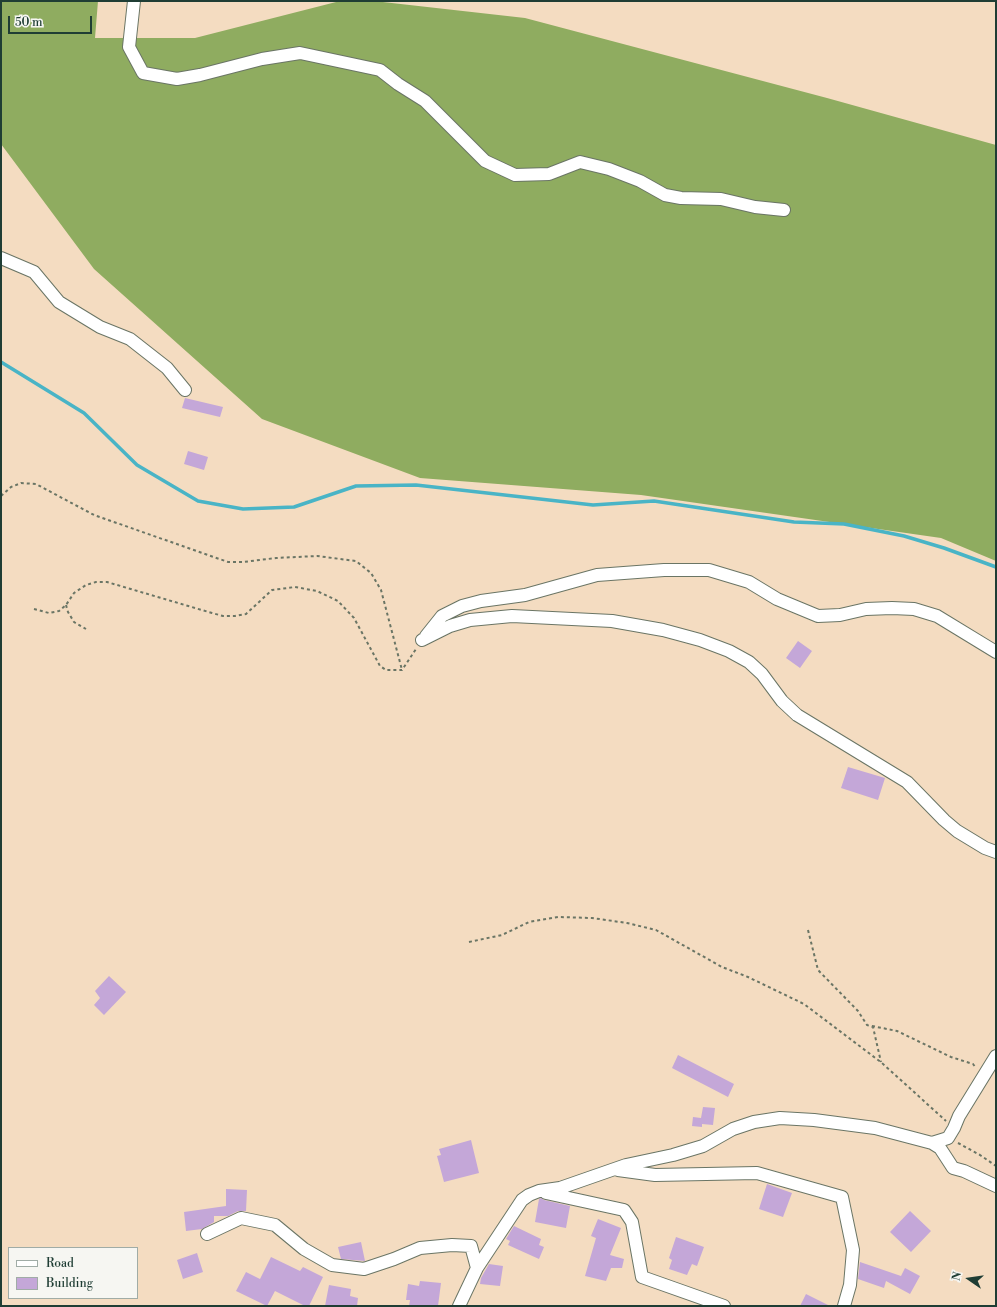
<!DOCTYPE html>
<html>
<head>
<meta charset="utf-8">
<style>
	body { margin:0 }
	#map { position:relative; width:997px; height:1307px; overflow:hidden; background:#f4dcc1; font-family:"Libre Bodoni",serif }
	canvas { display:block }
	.frame { position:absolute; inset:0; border:2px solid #1f3d34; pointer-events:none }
	.legend { position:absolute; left:8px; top:1247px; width:130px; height:52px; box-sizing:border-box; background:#f6f6f2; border:1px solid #a0aca6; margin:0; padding:5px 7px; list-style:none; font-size:12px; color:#1f3d34 }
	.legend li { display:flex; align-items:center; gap:8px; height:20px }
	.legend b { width:20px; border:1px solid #a0aca6 }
	.north { position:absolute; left:949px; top:1259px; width:40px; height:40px; -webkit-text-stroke:3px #f6f6f2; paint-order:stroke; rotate:283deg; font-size:11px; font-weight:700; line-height:16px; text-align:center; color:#1f3d34 }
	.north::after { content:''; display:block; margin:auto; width:14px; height:18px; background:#1f3d34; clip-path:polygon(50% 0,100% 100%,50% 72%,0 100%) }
	.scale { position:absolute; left:8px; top:16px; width:84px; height:18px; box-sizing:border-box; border:2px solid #1f3d34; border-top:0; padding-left:5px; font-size:12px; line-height:14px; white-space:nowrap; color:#1f3d34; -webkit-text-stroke:3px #f6f6f2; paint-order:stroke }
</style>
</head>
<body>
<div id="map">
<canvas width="997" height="1307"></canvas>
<div class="frame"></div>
<ul class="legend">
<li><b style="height:5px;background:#fff"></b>Road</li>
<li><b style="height:11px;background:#c4a7d8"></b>Building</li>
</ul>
<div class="north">N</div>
<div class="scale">50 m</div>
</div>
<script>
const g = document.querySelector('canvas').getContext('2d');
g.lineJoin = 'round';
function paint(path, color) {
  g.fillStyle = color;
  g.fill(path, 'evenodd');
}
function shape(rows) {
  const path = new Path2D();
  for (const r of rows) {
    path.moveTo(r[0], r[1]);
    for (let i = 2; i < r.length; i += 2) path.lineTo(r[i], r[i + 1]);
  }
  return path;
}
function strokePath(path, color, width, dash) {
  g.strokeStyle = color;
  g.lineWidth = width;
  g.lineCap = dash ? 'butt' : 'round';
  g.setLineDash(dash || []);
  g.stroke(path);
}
const forest = shape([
	[1,1,98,1,95,38,195,38,340,1,374,1,525,18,827,98,996,145,996,561,941,538,641,495,420,478,262,419,94,269,1,144]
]);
const stream = shape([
	[1,362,84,413,137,465,198,501,243,509,294,507,356,486,416,485,593,505,654,501,794,522,844,524,904,536,944,548,996,567]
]);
const building = shape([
	[185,398,223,407,220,417,182,408],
	[188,451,208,457,204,470,184,464],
	[798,641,812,651,800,668,786,658],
	[848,767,885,778,878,800,841,788],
	[109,976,126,992,104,1015,94,1005,100,998,95,991],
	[678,1055,734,1084,728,1097,672,1068],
	[703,1107,715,1108,713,1125,702,1124,702,1127,692,1126,693,1117,701,1118],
	[471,1140,479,1173,444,1182,437,1156,441,1155,439,1149],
	[767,1184,792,1193,783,1217,759,1209],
	[226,1189,247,1190,246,1211,238,1211,228,1216,214,1216,214,1222,202,1229,186,1231,184,1212,226,1206],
	[541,1198,544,1200,570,1206,566,1228,535,1222,539,1199],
	[910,1211,931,1231,911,1252,890,1232],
	[598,1219,621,1228,610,1255,624,1259,622,1268,611,1268,606,1281,585,1276,596,1238,591,1236],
	[514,1226,541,1239,539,1245,544,1247,539,1259,508,1245,510,1241,506,1239],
	[676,1237,704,1247,697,1266,692,1264,687,1275,669,1269,672,1260,669,1258],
	[361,1242,365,1261,341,1259,338,1247],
	[197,1253,203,1272,183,1279,177,1260],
	[271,1257,300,1271,303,1267,323,1277,309,1306,305,1306,275,1291,267,1306,236,1291,246,1272,260,1279],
	[860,1262,901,1276,905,1268,920,1276,910,1294,886,1281,884,1288,858,1279],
	[489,1264,503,1266,500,1286,480,1284,481,1278],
	[420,1281,441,1283,438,1306,409,1306,410,1300,406,1300,408,1284,419,1286],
	[329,1285,351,1289,350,1296,358,1298,357,1306,325,1306],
	[806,1294,830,1306,800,1306]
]);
const path = shape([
	[1,496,11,487,21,483,36,484,94,515,228,562,243,562,276,558,317,556,356,561,371,573,381,590,402,670],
	[66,605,68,612,74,622,86,629],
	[34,609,49,613,59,611,66,605,74,593,86,585,96,582,107,582,212,613,223,616,235,616,246,614,272,590,295,587,317,591,338,601,354,618,380,666,386,670,402,670,416,649],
	[808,930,818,970,858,1011,867,1025,873,1027,881,1062],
	[469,942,502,935,529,922,558,917,592,918,627,923,656,930,722,967,748,977,804,1004,882,1063,946,1121],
	[872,1026,897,1031,951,1057,973,1064,976,1068],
	[958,1143,980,1155,996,1166]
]);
const street = shape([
	[134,1,129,47,143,73,177,79,200,75,262,59,300,53,380,70,398,84,425,101,485,161,515,175,549,174,580,162,609,169,640,181,665,195,681,198,721,199,755,207,784,210],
	[1,258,34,272,59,302,100,327,130,339,167,368,185,390],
	[426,636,442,616,462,606,481,601,525,595,597,575,664,570,709,570,749,582,777,599,818,616,840,615,866,609,892,608,914,609,937,616,996,652],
	[422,640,450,626,470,620,512,616,612,621,663,630,700,640,729,651,749,662,762,674,782,701,797,715,907,782,944,820,957,831,985,848,996,852],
	[932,1143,940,1148,953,1168,964,1171,996,1186],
	[618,1170,655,1175,757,1173,842,1197,853,1250,850,1285,844,1306],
	[546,1193,624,1210,632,1222,642,1277,724,1306],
	[207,1234,241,1218,275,1225,304,1249,332,1265,364,1269,394,1259,420,1248,452,1245,471,1246,477,1268],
	[459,1306,477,1268,522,1200,529,1195,539,1191,560,1188,626,1165,673,1155,703,1146,733,1129,754,1122,780,1118,814,1120,875,1128,932,1143,948,1138,954,1128,959,1116,996,1056]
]);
paint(forest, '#8fac60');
strokePath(stream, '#49b4c6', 3.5);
paint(building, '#c4a7d8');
strokePath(street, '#6a7565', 14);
strokePath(path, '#6a7565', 2, [3, 3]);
strokePath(street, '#fff', 12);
</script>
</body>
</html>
